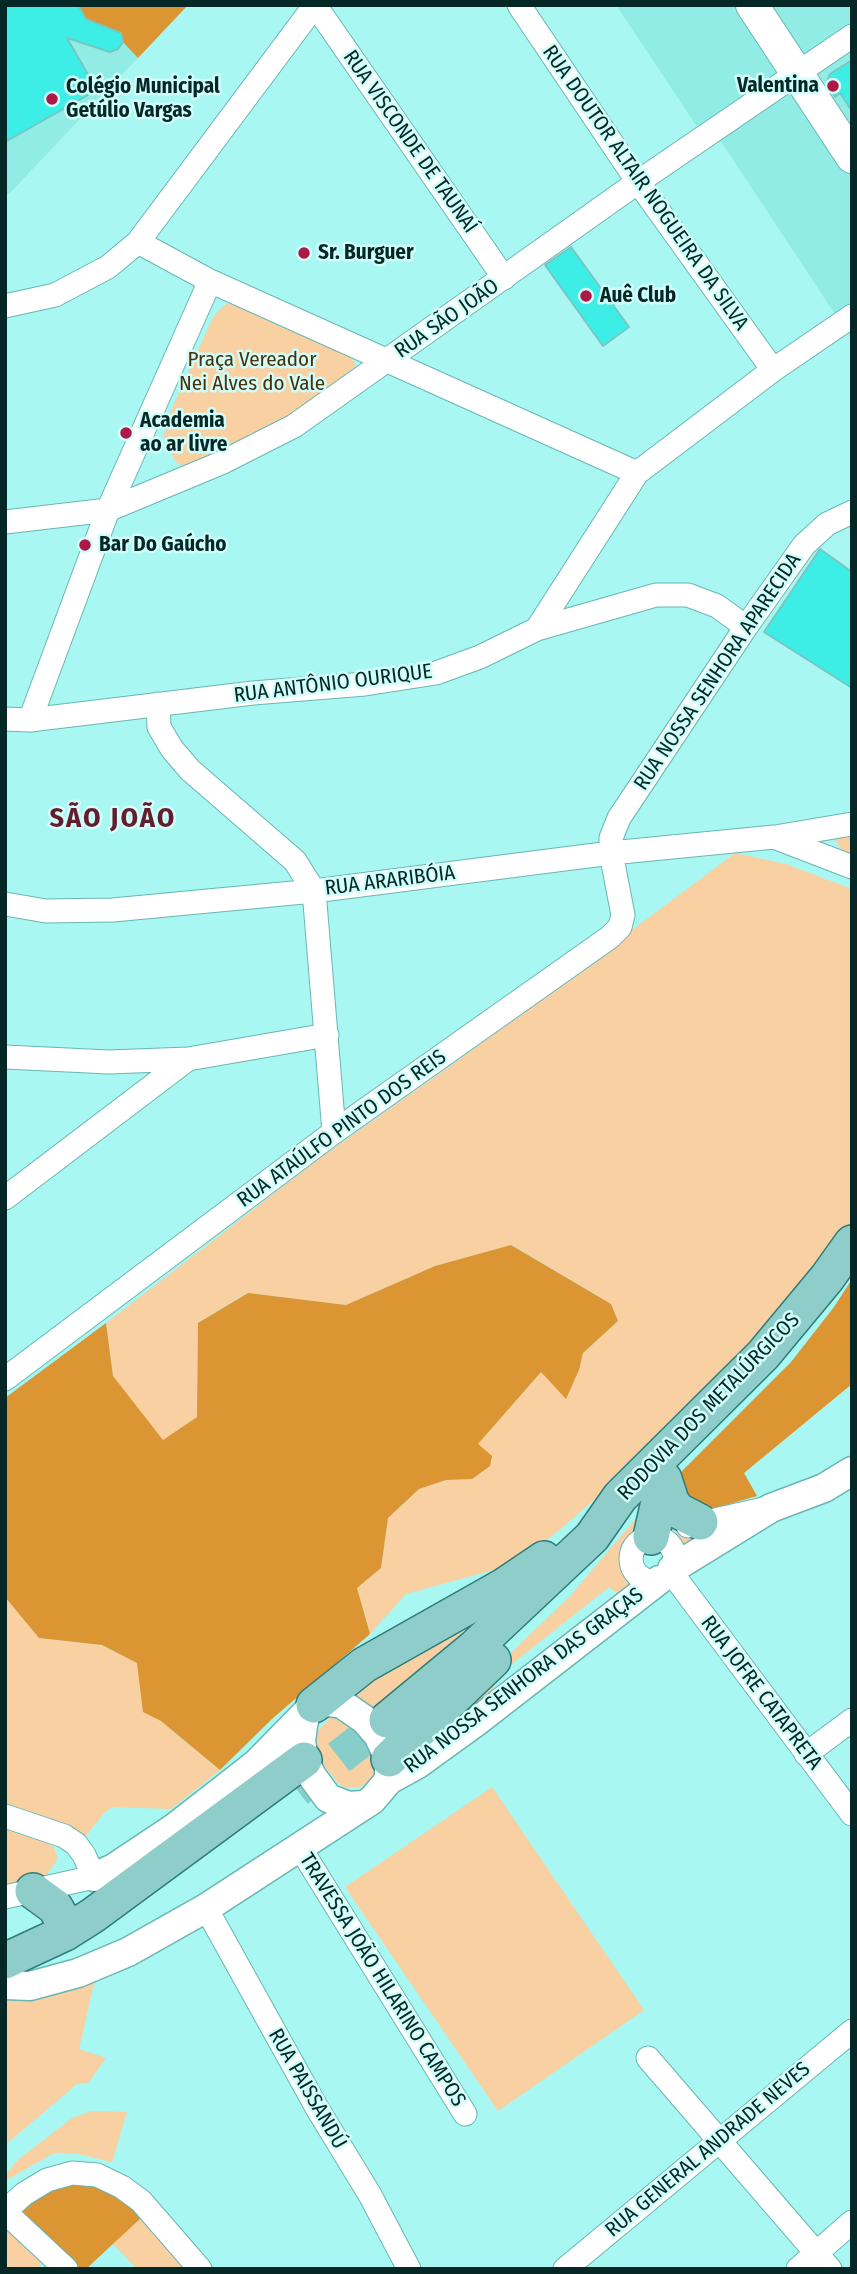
<!DOCTYPE html>
<html>
<head>
<meta charset="utf-8">
<style>
	body { margin:0 }
	#map { position:relative; width:857px; height:2274px; overflow:hidden; background:#a8f7f2; font-family:"Fira Sans Condensed",sans-serif }
	canvas { display:block }
	.frame { position:absolute; inset:0; border:7px solid #052726; pointer-events:none }
</style>
</head>
<body>
<div id="map">
<canvas width="857" height="2274"></canvas>
<div class="frame"></div>
</div>
<script>
const g = document.querySelector('canvas').getContext('2d');
g.lineJoin = 'round';
function paint(path, color) {
  g.fillStyle = color;
  g.fill(path, 'evenodd');
}
function shape(rows) {
  const path = new Path2D();
  for (const r of rows) {
    if (r.length === 3) {
      path.moveTo(r[0] + r[2], r[1]);
      path.arc(r[0], r[1], r[2], 0, 2 * Math.PI);
      continue;
    }
    path.moveTo(r[0], r[1]);
    for (let i = 2; i < r.length; i += 2) path.lineTo(r[i], r[i + 1]);
  }
  return path;
}
function strokePath(path, color, width, dash) {
  g.strokeStyle = color;
  g.lineWidth = width;
  g.lineCap = dash ? 'butt' : 'round';
  g.setLineDash(dash || []);
  g.stroke(path);
}
function write(font, color, halo, rows, align = 'center') {
  g.font = font + ' "Fira Sans Condensed",sans-serif';
  g.lineWidth = 5;
  g.setLineDash([]);
  g.textBaseline = 'middle';
  g.strokeStyle = halo;
  g.fillStyle = color;
  for (const [text, x, y, turn = 0] of rows) {
    g.save();
    g.translate(x, y);
    g.rotate((+turn || 0) * Math.PI / 180);
    g.textAlign = isNaN(turn) ? turn : align;
    if (halo) g.strokeText(text, 0, 0);
    g.fillText(text, 0, 0);
    g.restore();
  }
}
const built = shape([
	[5,5,188,5,9,194,5,194],
	[616,5,852,5,852,340,722,143,697,127]
]);
const green = shape([
	[240,303,345,351,355,363,357,373,272,429,186,467,177,463,168,450,164,437,166,422,212,319,219,310,227,304],
	[852,831,852,860,844,853,832,836],
	[735,853,786,864,852,889,852,1221,785,1313,614,1482,563,1527,533,1551,501,1568,406,1594,370,1634,357,1588,381,1568,388,1518,419,1489,446,1480,472,1479,478,1444,541,1372,566,1398,579,1370,583,1353,618,1321,611,1304,512,1245,435,1266,346,1305,247,1293,198,1323,197,1417,163,1441,113,1376,106,1323,320,1158,457,1061],
	[649,1503,648,1527,633,1540,626,1554,625,1566,637,1581,625,1599,609,1587,498,1675,494,1686,496,1695,435,1740,465,1697,570,1596],
	[754,1514,679,1550,667,1536],
	[5,1597,39,1638,102,1645,138,1663,143,1712,161,1721,220,1770,171,1809,112,1807,104,1813,84,1838,51,1819,5,1803],
	[466,1629,376,1708,394,1746,345,1698,419,1650],
	[340,1716,347,1718,370,1745,377,1769,368,1782,360,1787,345,1788,338,1783,314,1753,314,1734,330,1718],
	[492,1787,644,2010,498,2111,345,1887],
	[5,1823,54,1847,57,1856,56,1862,46,1875,40,1879,5,1887],
	[94,1983,79,2049,106,2058,88,2083,77,2084,5,2145,5,1999],
	[91,2111,127,2112,112,2162,78,2154,54,2153,5,2181,5,2175,19,2159,72,2118],
	[141,2218,184,2269,137,2269,113,2244],
	[5,2221,43,2255,39,2269,5,2269]
]);
const forest = shape([
	[78,5,188,5,138,58,123,42,121,33,86,19],
	[511,1245,611,1304,618,1321,583,1353,579,1370,566,1399,541,1372,478,1444,492,1456,490,1466,472,1479,446,1480,419,1489,388,1518,381,1568,357,1588,370,1634,272,1719,220,1770,161,1721,143,1712,137,1663,102,1645,39,1638,5,1597,5,1398,106,1323,113,1376,163,1440,197,1417,198,1323,248,1293,346,1305,435,1266],
	[852,1279,852,1384,744,1473,757,1496,712,1509,690,1510,677,1476,791,1362,834,1307],
	[79,2182,105,2189,123,2201,141,2218,86,2269,78,2269,31,2223,22,2210,46,2190]
]);
const building = shape([
	[5,5,78,5,86,19,121,33,123,42,118,49,110,52,67,38,97,90,5,142,5,5],
	[852,60,852,111,840,93,835,97,827,82,830,74,852,60],
	[571,247,629,327,603,346,545,265,571,247],
	[820,549,852,572,852,688,764,632,820,549]
]);
const primaryTunnel = shape([
	[297,1790,387,1720]
]);
const minor = shape([
	[315,5,504,278],
	[519,5,638,182,773,370],
	[138,242,210,281,637,473],
	[5,306,55,295,108,267,138,242,315,5],
	[5,522,108,510,221,463,294,426,638,182,852,36],
	[537,629,656,595,688,595,717,606,746,627],
	[158,704,159,727,172,749,190,770,295,861,314,891,334,1132],
	[5,719,30,720,253,693,365,684,436,673,480,657,537,629,637,473,773,370,852,316],
	[30,720,108,510,210,281],
	[781,836,852,824],
	[5,904,46,911,113,910,314,891,611,853,774,837,852,867],
	[5,1057,109,1062,188,1059,327,1035],
	[5,1198,188,1059],
	[5,1379,334,1132,610,937,620,927,623,915,611,853,611,838,619,818,746,627,804,545,827,524,852,512],
	[688,1526,764,1509],
	[653,1559,22],
	[671,1572,852,1814],
	[806,1754,852,1720],
	[5,1816,64,1836,76,1844,84,1855,94,1877,5,1897],
	[299,1846,465,2114],
	[206,1908,317,2108,370,2195,409,2269],
	[648,2058,830,2269],
	[5,2211,24,2194,47,2180,72,2173,97,2175,122,2187,141,2201,200,2269],
	[5,2212,66,2269],
	[565,2269,852,2031],
	[798,2269,852,2222]
]);
const tertiary = shape([
	[672,1569,771,1508,824,1488,852,1471],
	[389,1780,418,1764,476,1722,659,1580],
	[94,1877,114,1868,174,1828,256,1764,306,1713],
	[5,1985,30,1986,78,1973,128,1952,206,1908,372,1800,389,1780,389,1759,378,1735,365,1720,342,1704,329,1702,314,1705,306,1713,303,1725,301,1741,304,1760,312,1776,328,1798,348,1806,363,1805]
]);
const secondary = shape([
	[752,5,852,157]
]);
const primary = shape([
	[664,1479,671,1501,677,1510,700,1522],
	[651,1537,664,1479],
	[314,1705,364,1665,504,1586,544,1559],
	[387,1720,474,1648,592,1537,620,1497,763,1355,827,1278,852,1243],
	[389,1759,493,1660],
	[33,1891,55,1907,62,1919,65,1933],
	[5,1961,65,1933,92,1916,304,1760]
]);
const markers = [
	[833,86,7,"#ad1946"],
	[52,99,7,"#ad1946"],
	[304,253,7,"#ad1946"],
	[586,296,7,"#ad1946"],
	[126,433,7,"#ad1946"],
	[85,545,7,"#ad1946"]
];
const poiNames = [
	["Valentina",819,86,"right"],
	["Colégio Municipal",66,87],
	["Getúlio Vargas",66,111],
	["Sr. Burguer",318,253],
	["Auê Club",600,296],
	["Academia",140,421],
	["ao ar livre",140,445],
	["Bar Do Gaúcho",99,545]
];
const streetNames = [
	["RUA VISCONDE DE TAUNAÍ",410,142,55],
	["RUA DOUTOR ALTAIR NOGUEIRA DA SILVA",645,188,55],
	["RUA SÃO JOÃO",447,319,-35],
	["RUA NOSSA SENHORA APARECIDA",718,672,-56],
	["RUA ANTÔNIO OURIQUE",333,684,-7],
	["RUA ARARIBÓIA",390,881,-7],
	["RUA ATAÚLFO PINTO DOS REIS",342,1129,-36],
	["RODOVIA DOS METALÚRGICOS",709,1407,-46],
	["RUA NOSSA SENHORA DAS GRAÇAS",524,1681,-37],
	["RUA JOFRE CATAPRETA",761,1693,53],
	["TRAVESSA JOÃO HILARINO CAMPOS",382,1980,58],
	["RUA PAISSANDÚ",307,2089,60],
	["RUA GENERAL ANDRADE NEVES",708,2150,-40]
];
const parkNames = [
	["Praça Vereador",252,360],
	["Nei Alves do Vale",252,384]
];
const districtNames = [
	["SÃO JOÃO",113,819]
];
paint(built, '#92ece6');
paint(green, '#f8d0a1');
paint(forest, '#db9533');
paint(building, '#3deee7');
strokePath(building, '#78c6c1', 2);
strokePath(primaryTunnel, '#87cdc9', 35, [35, 18]);
strokePath(minor, '#69b6b2', 25);
strokePath(tertiary, '#69b6b2', 31);
strokePath(secondary, '#69b6b2', 34);
strokePath(primary, '#2d7d7a', 38);
strokePath(minor, '#fff', 23);
strokePath(tertiary, '#fff', 28);
strokePath(secondary, '#fff', 32);
strokePath(primary, '#8ecdca', 35);
for (const [x, y, r, color] of markers) {
  const dot = new Path2D();
  dot.arc(x, y, r, 0, 2 * Math.PI);
  g.fillStyle = color;
  g.fill(dot);
  strokePath(dot, '#d0fefa', 2.5);
}
write('bold 21px', '#052726', '#d0fefa', poiNames, 'left');
write('21px', '#052726', '#d0fefa', streetNames);
write('21px', '#4b2f06', '#d0fefa', parkNames);
g.letterSpacing = '2px';
write('bold 28px', '#631e2d', '#d0fefa', districtNames);
g.letterSpacing = '0px';
</script>
</body>
</html>
